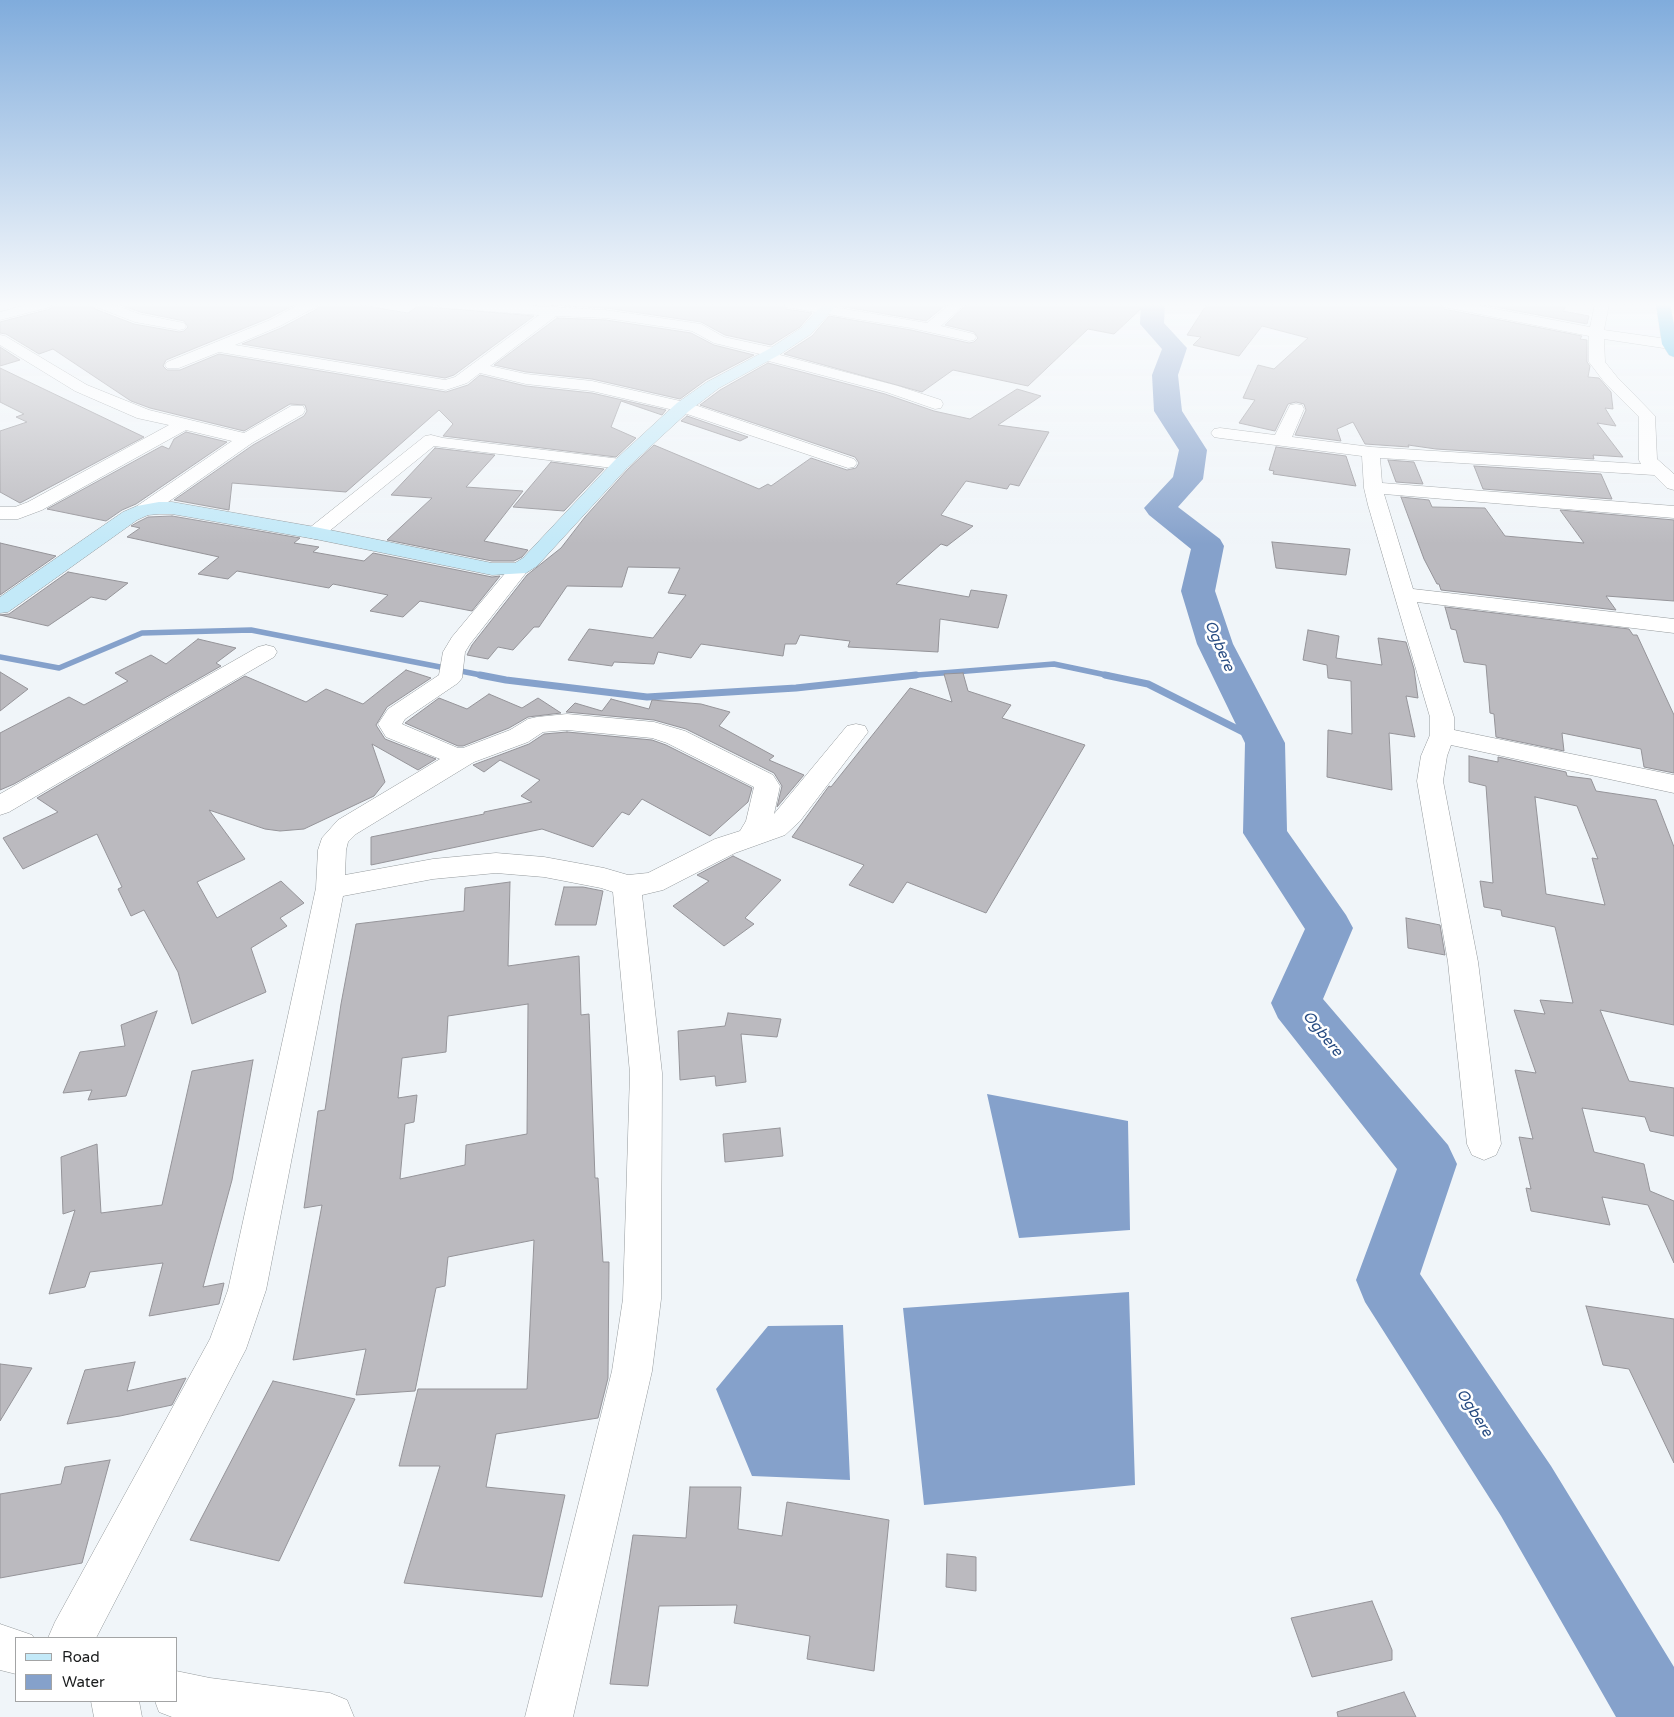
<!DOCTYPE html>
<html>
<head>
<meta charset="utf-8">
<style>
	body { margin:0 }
	#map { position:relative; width:1674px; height:1717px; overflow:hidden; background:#f0f5f9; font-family:"Varela Round",sans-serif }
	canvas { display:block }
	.legend { position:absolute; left:15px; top:1637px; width:162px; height:65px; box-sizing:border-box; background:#fff; border:1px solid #a3a4a5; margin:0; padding:6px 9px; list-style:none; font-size:15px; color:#1a1c1d }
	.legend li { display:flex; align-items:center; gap:10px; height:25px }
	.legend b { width:25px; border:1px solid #a3a4a5 }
</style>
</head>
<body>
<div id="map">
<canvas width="1674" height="1717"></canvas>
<ul class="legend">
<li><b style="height:6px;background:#c3e9f8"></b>Road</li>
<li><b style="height:14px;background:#85a1cb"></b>Water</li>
</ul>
</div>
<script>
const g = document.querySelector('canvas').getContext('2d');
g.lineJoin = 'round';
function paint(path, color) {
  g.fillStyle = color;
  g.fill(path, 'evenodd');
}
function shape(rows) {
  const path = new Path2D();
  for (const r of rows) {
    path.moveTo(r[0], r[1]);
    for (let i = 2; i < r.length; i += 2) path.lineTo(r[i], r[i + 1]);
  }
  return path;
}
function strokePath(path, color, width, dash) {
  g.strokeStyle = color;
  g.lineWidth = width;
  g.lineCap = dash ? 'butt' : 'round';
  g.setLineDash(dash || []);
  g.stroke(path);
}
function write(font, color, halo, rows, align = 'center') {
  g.font = font + ' "Varela Round",sans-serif';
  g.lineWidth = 5;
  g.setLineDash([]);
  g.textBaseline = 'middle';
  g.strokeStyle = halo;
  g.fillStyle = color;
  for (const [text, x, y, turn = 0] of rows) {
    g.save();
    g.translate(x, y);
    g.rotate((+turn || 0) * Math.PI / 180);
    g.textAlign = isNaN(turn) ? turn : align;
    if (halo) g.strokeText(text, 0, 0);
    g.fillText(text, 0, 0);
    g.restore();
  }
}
const water = shape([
	[987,1094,1128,1121,1130,1230,1019,1238],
	[1129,1292,1135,1485,924,1505,903,1308],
	[843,1325,850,1480,752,1476,716,1389,768,1326]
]);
const streamFar1 = shape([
	[0,657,59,668,142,633,251,630,486,676],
	[905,676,1054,664,1111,676]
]);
const stream = shape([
	[480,675,506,680,647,697,796,688,916,675],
	[1105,675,1148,684,1265,743]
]);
const river = shape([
	[1141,304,1165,304,1164,323,1187,348,1178,375,1182,411,1207,450,1203,479,1178,507,1220,539,1224,546,1215,591,1233,644,1285,743,1287,831,1346,915,1353,928,1323,999,1448,1145,1457,1164,1420,1274,1551,1466,1674,1667,1674,1717,1616,1717,1501,1516,1365,1302,1356,1280,1397,1169,1278,1018,1271,1003,1305,929,1243,833,1245,743,1197,644,1181,591,1191,549,1149,515,1144,508,1173,477,1179,450,1154,411,1152,375,1162,349,1140,324,1141,304]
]);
const building = shape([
	[54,304,92,304,95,309,134,324,179,332,184,331,188,327,184,321,140,312,118,304,296,304,269,318,166,360,163,366,167,370,180,370,219,354,446,392,468,385,480,375,526,386,592,393,666,410,662,415,621,401,611,427,636,438,616,457,443,436,453,424,439,410,346,492,232,483,229,510,174,500,253,445,304,416,307,411,305,405,290,404,244,431,150,408,131,401,53,349,39,354,6,334,0,333,0,322,50,309,54,304],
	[320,304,355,304,408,313,418,306,534,316,454,375,445,378,242,344,281,328,317,309,320,304],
	[532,304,782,304,786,309,812,313,800,327,771,345,725,335,701,322,606,308,532,304],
	[840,304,947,304,926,321,839,306,840,304],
	[967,304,1146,304,1114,334,1088,329,1028,386,953,370,922,392,784,354,812,336,829,316,911,330,969,343,974,342,978,338,974,332,945,325,967,304],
	[1207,304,1440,304,1444,309,1582,336,1580,339,1587,340,1587,362,1590,366,1588,377,1599,378,1611,392,1613,409,1605,408,1616,426,1597,423,1623,457,1593,455,1594,459,1436,449,1408,445,1409,447,1365,444,1353,422,1337,429,1341,441,1295,435,1306,410,1304,404,1296,402,1288,404,1275,431,1239,423,1255,400,1243,398,1258,365,1274,369,1308,338,1262,326,1239,356,1193,345,1201,337,1187,335,1207,304],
	[1479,304,1567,304,1563,311,1589,316,1587,324,1479,304],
	[557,318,606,320,691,333,714,345,754,355,706,380,680,399,592,379,526,372,494,365,557,318],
	[0,347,20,360,0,366,0,347],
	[768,363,885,394,934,411,970,419,1017,389,1041,396,998,425,1049,432,1019,486,1010,484,1007,489,966,481,941,515,973,526,947,546,941,544,896,584,969,597,971,590,1007,595,998,628,940,619,938,652,848,647,850,641,800,635,796,644,785,644,783,656,701,644,691,658,658,652,654,664,614,662,612,666,568,660,589,629,653,638,686,595,668,593,680,568,628,567,622,587,567,586,539,627,534,627,513,650,498,647,488,659,467,655,472,645,527,575,561,548,585,517,628,469,654,445,759,489,768,484,771,486,811,458,847,470,856,468,859,463,855,457,700,405,720,390,768,363],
	[0,368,144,437,20,503,0,492,0,431,27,422,16,417,24,414,0,402,0,368],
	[687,416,748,437,740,441,681,421,687,416],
	[186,432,227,442,136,504,122,510,106,521,47,509,162,446,169,449,174,439,186,432],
	[1276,447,1346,456,1356,486,1273,474,1274,471,1269,470,1276,447],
	[435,448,495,455,466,487,523,491,484,541,528,550,522,557,514,561,492,561,387,540,432,498,391,495,435,448],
	[1388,460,1414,462,1423,484,1396,482,1388,460],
	[551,462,604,469,564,511,513,507,551,462],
	[1474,466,1601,474,1612,499,1483,489,1474,466],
	[1401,497,1429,500,1432,507,1485,508,1505,536,1584,543,1560,510,1674,520,1674,601,1606,596,1616,610,1441,590,1439,584,1437,584,1424,559,1401,497],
	[172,516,300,538,294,543,319,547,313,552,364,561,373,553,492,577,500,576,472,611,420,601,403,617,370,611,388,595,333,584,329,588,237,571,228,579,198,574,219,557,127,537,140,528,131,526,138,522,148,517,172,516],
	[1272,542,1350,549,1346,575,1276,568,1272,542],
	[0,543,56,556,0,595,0,543],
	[68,572,128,583,106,600,91,597,48,626,0,615,9,614,68,572],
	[1445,607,1629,629,1633,635,1637,635,1674,715,1674,773,1644,767,1641,749,1562,733,1564,751,1496,737,1494,714,1490,713,1486,665,1464,662,1456,630,1451,629,1445,607],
	[1308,630,1339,636,1336,658,1382,665,1378,638,1406,642,1414,669,1418,698,1406,696,1415,737,1389,733,1392,790,1327,777,1328,730,1352,734,1351,681,1328,678,1327,665,1303,660,1308,630],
	[198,639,236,648,216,663,221,666,14,784,0,790,0,733,69,697,84,705,128,681,115,673,151,655,166,664,198,639],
	[406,670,431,678,387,707,376,725,385,739,436,759,418,770,372,744,385,782,374,796,304,829,280,831,265,829,209,810,245,859,197,882,217,918,281,881,304,903,280,918,287,926,251,948,266,992,192,1024,178,972,144,910,131,916,118,889,122,887,97,834,23,869,3,838,58,812,37,798,245,676,306,702,326,689,363,704,406,670],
	[0,672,28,689,0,711,0,672],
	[963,673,968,691,1011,705,1002,718,1085,745,986,913,907,882,893,903,849,885,864,865,792,837,829,786,831,787,910,688,952,702,944,674,963,673],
	[489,694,522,708,538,698,561,713,528,717,509,728,463,746,458,746,405,723,439,698,467,709,489,694],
	[611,699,649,709,652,700,701,704,730,712,719,726,774,756,769,760,804,775,777,807,782,786,774,773,686,729,654,720,566,712,575,703,602,711,611,699],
	[567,732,652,740,666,745,752,788,748,802,710,836,642,799,629,815,622,812,593,847,542,829,371,865,371,837,484,814,484,812,532,802,521,796,540,780,500,760,484,772,473,765,529,744,544,734,567,732],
	[1469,756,1498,762,1498,757,1566,772,1567,776,1591,779,1596,791,1656,800,1674,847,1674,1025,1600,1010,1629,1081,1674,1088,1674,1136,1650,1131,1645,1117,1582,1108,1594,1152,1644,1164,1650,1191,1674,1201,1674,1263,1648,1205,1602,1197,1610,1225,1531,1211,1526,1188,1531,1189,1519,1137,1533,1139,1515,1070,1536,1073,1514,1010,1545,1014,1540,1000,1573,1003,1555,927,1502,916,1501,910,1484,907,1480,881,1493,883,1486,786,1469,782,1469,756],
	[1535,797,1577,806,1598,859,1592,858,1605,905,1546,894,1535,797],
	[733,856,781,880,745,918,754,924,724,946,673,906,709,881,697,875,733,856],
	[510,882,508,966,579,956,581,1015,589,1014,595,1178,598,1178,603,1262,609,1262,608,1378,598,1418,496,1434,486,1487,565,1495,542,1597,404,1583,440,1466,399,1466,418,1389,527,1389,534,1240,448,1257,445,1286,436,1288,415,1391,356,1395,366,1349,293,1360,322,1205,304,1208,318,1111,325,1110,341,1004,356,924,464,911,465,888,510,882],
	[528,1004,527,1134,466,1145,465,1165,400,1179,405,1124,414,1122,417,1095,398,1098,402,1058,446,1052,448,1016,528,1004],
	[564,887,583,887,603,891,596,925,555,925,564,887],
	[1406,918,1440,925,1445,955,1408,948,1406,918],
	[157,1011,126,1096,88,1100,92,1090,63,1093,80,1052,125,1046,121,1025,157,1011],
	[728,1013,781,1019,777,1037,741,1034,746,1082,716,1086,715,1076,680,1080,678,1031,725,1026,728,1013],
	[253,1060,232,1180,203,1287,224,1283,219,1304,149,1316,163,1263,90,1272,85,1287,49,1294,75,1210,63,1214,61,1157,97,1144,101,1213,162,1205,192,1071,253,1060],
	[780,1128,783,1156,725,1162,723,1134,780,1128],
	[1586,1306,1674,1319,1674,1463,1629,1369,1603,1365,1586,1306],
	[135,1362,127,1391,186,1378,172,1405,120,1416,67,1424,85,1370,135,1362],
	[0,1364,32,1368,0,1421,0,1364],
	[273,1381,355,1399,279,1561,190,1540,273,1381],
	[110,1460,82,1563,0,1578,0,1494,61,1484,65,1467,110,1460],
	[690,1487,741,1487,738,1529,782,1536,787,1502,889,1520,874,1671,807,1659,810,1636,734,1623,737,1605,659,1606,648,1686,610,1684,633,1535,686,1538,690,1487],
	[947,1554,976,1557,976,1591,946,1587,947,1554],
	[1372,1601,1392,1650,1392,1660,1312,1677,1291,1618,1372,1601],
	[1404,1692,1416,1717,1338,1717,1337,1712,1404,1692]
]);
const street = shape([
	[29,304,52,304,50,307,0,320,0,312,29,304],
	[94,304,113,304,139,314,184,323,186,326,184,329,179,330,135,322,96,307,94,304],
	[300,304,318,304,316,307,280,326,235,345,445,380,455,377,539,315,444,308,439,307,437,304,501,304,606,310,701,324,724,337,779,349,782,352,780,355,898,386,941,400,943,404,941,408,935,409,886,392,761,359,758,356,760,354,714,343,692,331,606,318,556,316,490,366,526,374,592,381,689,403,854,459,857,463,854,467,848,468,678,411,592,391,526,384,480,373,467,383,446,390,219,352,179,368,167,368,165,365,167,362,270,320,300,304],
	[784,304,816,304,927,323,950,304,965,304,941,326,974,334,976,337,974,340,969,341,911,328,791,308,786,307,784,304],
	[1442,304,1470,304,1590,327,1595,304,1609,304,1604,330,1674,340,1674,348,1670,349,1604,339,1605,362,1617,377,1655,416,1657,459,1674,474,1674,490,1667,488,1654,475,1380,458,1382,483,1674,506,1674,518,1384,494,1413,589,1674,619,1674,633,1417,602,1454,717,1454,730,1674,775,1674,793,1451,745,1447,756,1443,781,1478,962,1501,1144,1496,1155,1484,1160,1472,1155,1467,1144,1448,962,1417,781,1421,756,1430,735,1430,717,1368,505,1364,488,1362,456,1220,438,1214,437,1211,433,1214,429,1220,428,1275,435,1290,405,1296,404,1302,405,1304,409,1292,437,1371,447,1641,464,1639,460,1639,417,1605,383,1589,362,1589,336,1444,307,1442,304],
	[0,335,5,336,87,385,149,410,244,433,291,406,303,406,305,410,303,414,252,443,151,514,144,516,137,514,134,510,137,506,232,441,186,430,42,510,18,519,0,519,0,507,15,507,28,502,169,425,137,418,75,391,0,345,0,335],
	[431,435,443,438,621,459,627,460,630,464,627,468,621,469,434,446,322,537,315,539,308,537,305,533,308,529,425,436,431,435],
	[519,563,526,565,529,569,470,644,465,652,462,678,458,683,405,719,402,724,404,725,458,748,463,748,510,730,528,719,537,717,567,714,654,722,685,731,773,775,780,786,774,814,847,726,856,724,865,726,868,732,800,821,785,835,735,853,663,890,642,895,662,1073,661,1299,652,1371,573,1717,525,1717,612,1371,623,1299,630,1073,613,892,601,888,544,877,496,873,433,879,343,896,266,1290,246,1349,96,1638,48,1638,55,1622,210,1339,228,1290,316,888,318,850,322,838,338,820,440,759,386,737,378,724,388,709,439,675,443,652,452,637,512,565,519,563],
	[567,730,652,738,667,743,754,787,746,821,740,831,715,839,648,873,628,875,604,868,544,857,496,853,433,859,345,875,346,850,348,842,356,834,474,762,528,742,543,732,567,730],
	[266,645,274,647,277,652,274,657,9,812,0,815,0,794,258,647,266,645],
	[0,1624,32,1635,34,1638,16,1638,16,1674,0,1670,0,1624],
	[176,1671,210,1678,330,1693,347,1700,354,1717,172,1717,159,1712,155,1701,176,1701,176,1671],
	[91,1701,139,1701,142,1717,94,1717,91,1701]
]);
const secondary = shape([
	[823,304,838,304,811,334,779,355,719,388,689,411,627,468,537,566,526,573,492,575,315,539,172,514,159,514,148,515,137,520,8,612,0,613,0,597,123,512,137,506,159,502,172,502,315,527,492,563,515,563,523,558,615,460,677,403,707,382,769,349,801,328,823,304]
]);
const highway = shape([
	[1656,304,1670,304,1674,325,1674,357,1669,355,1662,344,1656,304]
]);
const waterNames = [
	["Ogbere",1219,646,67],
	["Ogbere",1322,1034,51],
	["Ogbere",1474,1413,57]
];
paint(water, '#85a1cb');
strokePath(streamFar1, '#85a1cb', 5.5);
strokePath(stream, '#85a1cb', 7);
paint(river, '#85a1cb');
paint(building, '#bbbabf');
strokePath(building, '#959499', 1);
strokePath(street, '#959a9d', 1);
strokePath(secondary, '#959a9d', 1);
strokePath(highway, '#d1d2d2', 1);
paint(street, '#fff');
paint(secondary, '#c3e9f8');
paint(highway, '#37b5e8');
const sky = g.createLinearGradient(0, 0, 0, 544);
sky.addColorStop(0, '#80acdc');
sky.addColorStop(0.56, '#f8fafc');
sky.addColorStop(1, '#f8fafc00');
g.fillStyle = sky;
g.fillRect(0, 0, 1674, 544);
write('italic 15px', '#284c82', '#fff', waterNames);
</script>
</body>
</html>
